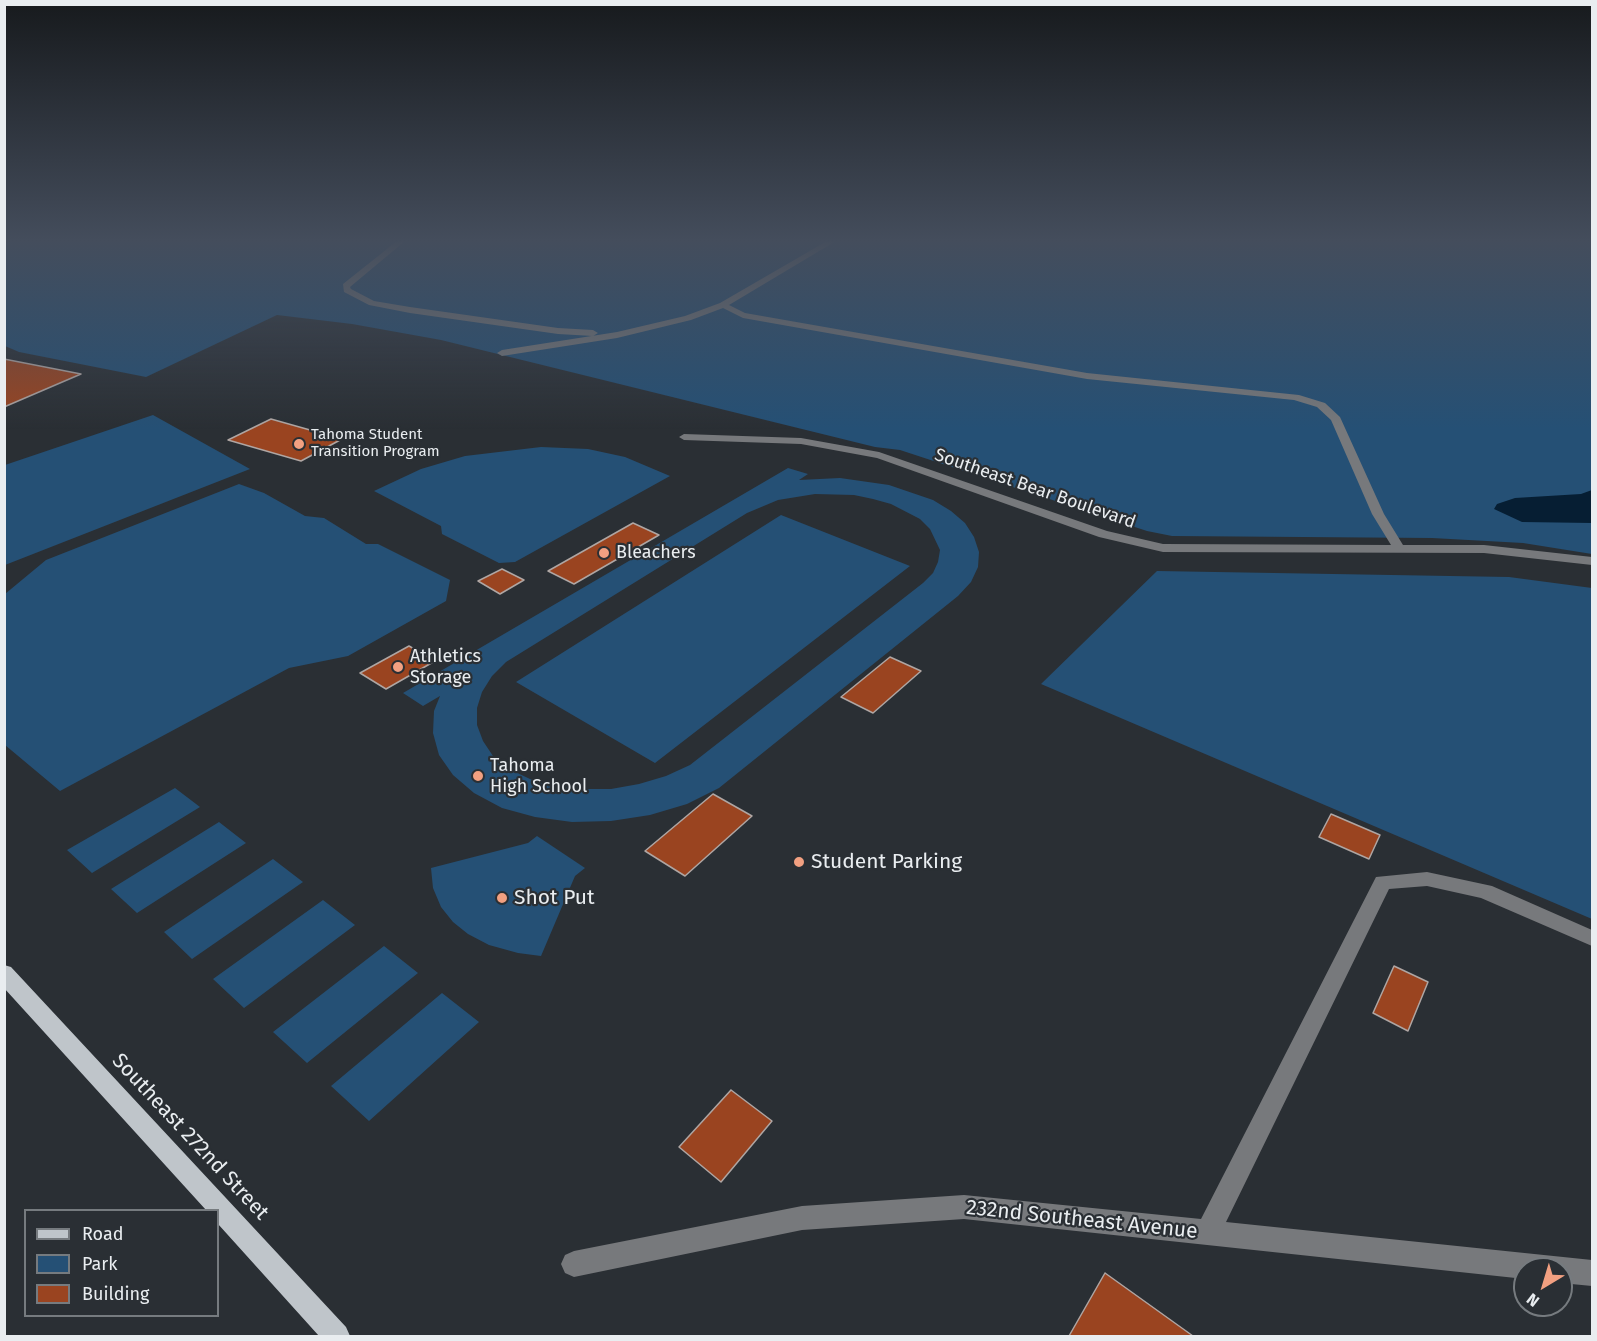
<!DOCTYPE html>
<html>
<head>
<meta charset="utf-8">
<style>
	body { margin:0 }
	#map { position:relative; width:1597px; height:1341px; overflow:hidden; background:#2a2f34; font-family:"Fira Sans",sans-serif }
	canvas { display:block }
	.frame { position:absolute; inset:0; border:6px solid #e9edf0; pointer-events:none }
	.legend { position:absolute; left:24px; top:1209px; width:195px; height:108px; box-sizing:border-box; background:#2a2f34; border:2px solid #767b7f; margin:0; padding:8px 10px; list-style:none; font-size:18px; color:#e9edf0 }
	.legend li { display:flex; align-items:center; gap:12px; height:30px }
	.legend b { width:30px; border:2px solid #767b7f }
	.north { position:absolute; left:1513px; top:1257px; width:60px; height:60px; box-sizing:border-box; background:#2a2f34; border:2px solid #767b7f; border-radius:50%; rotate:218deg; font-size:16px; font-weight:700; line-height:24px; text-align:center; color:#e9edf0 }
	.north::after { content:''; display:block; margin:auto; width:21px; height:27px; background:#f2a081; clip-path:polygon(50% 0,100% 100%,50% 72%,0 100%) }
</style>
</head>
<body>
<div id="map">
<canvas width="1597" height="1341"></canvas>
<div class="frame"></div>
<ul class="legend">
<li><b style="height:8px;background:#bfc5ca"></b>Road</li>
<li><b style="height:16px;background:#255075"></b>Park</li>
<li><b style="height:16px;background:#9a4420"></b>Building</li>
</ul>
<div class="north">N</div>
</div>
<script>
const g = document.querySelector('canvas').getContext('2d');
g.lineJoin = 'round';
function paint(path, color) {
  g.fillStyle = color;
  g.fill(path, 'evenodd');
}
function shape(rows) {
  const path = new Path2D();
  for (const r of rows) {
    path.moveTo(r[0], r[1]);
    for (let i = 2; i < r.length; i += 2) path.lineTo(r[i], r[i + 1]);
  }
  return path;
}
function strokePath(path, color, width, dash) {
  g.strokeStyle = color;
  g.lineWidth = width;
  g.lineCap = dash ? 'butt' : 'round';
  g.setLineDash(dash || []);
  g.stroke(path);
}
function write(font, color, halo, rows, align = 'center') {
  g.font = font + ' "Fira Sans",sans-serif';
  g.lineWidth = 4.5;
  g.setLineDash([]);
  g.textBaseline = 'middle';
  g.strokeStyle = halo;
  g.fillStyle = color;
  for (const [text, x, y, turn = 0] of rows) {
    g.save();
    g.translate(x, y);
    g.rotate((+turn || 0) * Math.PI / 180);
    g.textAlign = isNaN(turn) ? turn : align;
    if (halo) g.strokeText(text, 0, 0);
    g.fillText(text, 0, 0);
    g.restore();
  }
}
const green = shape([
	[12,241,1592,241,1592,554,1523,543,1432,538,1172,536,1147,531,900,450,875,447,441,340,352,324,277,315,146,377,19,352,5,346,4,243],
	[153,415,250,469,5,565,5,465],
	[541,447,588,449,625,457,670,476,515,562,499,563,442,534,441,526,374,491,421,469,465,456],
	[788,468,808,474,799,480,840,478,889,485,933,500,951,511,965,523,974,537,979,552,978,567,971,582,958,596,719,788,687,804,650,815,611,821,572,822,535,817,502,808,474,793,453,775,439,755,433,733,434,711,440,696,423,706,403,693],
	[815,494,854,495,873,499,891,504,920,519,930,529,940,550,938,562,933,573,923,583,690,765,666,776,639,784,611,789,582,789,555,786,530,779,509,769,493,756,483,741,477,725,477,708,482,692,492,676,506,662,747,513,778,500],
	[239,484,264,493,305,516,324,518,366,544,378,544,450,580,446,601,348,656,289,668,60,791,5,745,5,594,46,560],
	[781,515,910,566,655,763,516,682],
	[1157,571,1509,577,1592,588,1592,919,1041,684],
	[175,788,200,807,92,873,67,850],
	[219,822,246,843,137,913,111,889],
	[537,836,585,868,575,876,541,956,518,953,489,945,468,934,453,922,441,907,433,888,431,868,528,843],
	[273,859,303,882,192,959,164,932],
	[323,900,355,925,244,1008,213,979],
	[384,946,418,973,307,1063,273,1032],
	[442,993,479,1022,369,1121,331,1086]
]);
const water = shape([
	[1592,490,1592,523,1522,522,1494,509,1497,504,1515,498,1581,494]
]);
const building = shape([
	[4,359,81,374,4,407,4,359],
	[271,419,342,439,301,461,228,440,271,419],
	[633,523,659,535,574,584,548,571,633,523],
	[502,569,524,580,500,594,478,581,502,569],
	[409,646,435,661,386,689,360,673,409,646],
	[890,657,921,671,873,713,841,697,890,657],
	[713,794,752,816,685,876,645,851,713,794],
	[1331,814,1380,835,1369,859,1319,837,1331,814],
	[1394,966,1428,982,1408,1031,1373,1013,1394,966],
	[731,1090,772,1121,721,1182,679,1147,731,1090],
	[1105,1273,1193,1336,1069,1336,1105,1273]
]);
const minor = shape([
	[397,241,405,241,350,287,351,289,374,301,410,307,558,328,593,330,598,333,593,336,558,334,410,313,369,305,344,292,343,284,397,241],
	[827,241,836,241,729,305,745,313,1087,373,1299,395,1325,403,1340,417,1384,514,1403,545,1484,545,1592,557,1592,565,1484,553,1163,552,1099,537,877,458,801,444,684,440,679,437,684,434,801,438,879,452,1107,531,1163,544,1391,545,1372,514,1331,420,1317,407,1294,400,1087,379,743,318,723,308,691,320,617,338,502,356,497,353,502,350,617,332,685,316,720,303,827,241],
	[1427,872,1492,886,1592,930,1592,946,1481,898,1427,886,1389,889,1226,1222,1592,1260,1592,1286,1561,1283,1561,1269,1525,1269,1525,1279,964,1219,802,1230,574,1277,565,1273,561,1264,565,1255,574,1251,802,1206,964,1195,1201,1219,1376,877,1427,872]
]);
const major = shape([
	[4,965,11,967,346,1327,350,1336,319,1336,218,1224,218,1210,206,1210,4,988,4,965]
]);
const markers = [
	[299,444,6,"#f2a081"],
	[604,553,6,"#f2a081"],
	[398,667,6,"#f2a081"],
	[478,776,6,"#f2a081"],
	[799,862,6,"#f2a081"],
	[502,898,6,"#f2a081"]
];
const farPoinames = [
	["Tahoma Student",311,435],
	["Transition Program",311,452]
];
const streetNames = [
	["Southeast Bear Boulevard",1035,489,19]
];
const poiNames = [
	["Bleachers",616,553],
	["Athletics",410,657],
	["Storage",410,678],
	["Tahoma",490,766],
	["High School",490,787]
];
const nearPoinames = [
	["Student Parking",811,862],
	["Shot Put",514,898]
];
const nearStreetnames = [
	["Southeast 272nd Street",190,1137,47],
	["232nd Southeast Avenue",1082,1220,6]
];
paint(green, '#255075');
paint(water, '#061e33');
paint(building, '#9a4420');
strokePath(building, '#afa6a3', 1.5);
paint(minor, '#77797c');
paint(major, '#bfc5ca');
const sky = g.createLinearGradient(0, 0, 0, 429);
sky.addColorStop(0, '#171a1d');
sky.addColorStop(0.56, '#444d5c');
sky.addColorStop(1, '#444d5c00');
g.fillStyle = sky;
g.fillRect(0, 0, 1597, 429);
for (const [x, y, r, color] of markers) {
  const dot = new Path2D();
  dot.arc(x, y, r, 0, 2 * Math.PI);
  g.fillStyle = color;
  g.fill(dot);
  strokePath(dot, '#2a2f34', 2);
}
write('15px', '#e9edf0', '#2a2f34', farPoinames, 'left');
write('18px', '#e9edf0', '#2a2f34', streetNames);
write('18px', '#e9edf0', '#2a2f34', poiNames, 'left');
write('21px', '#e9edf0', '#2a2f34', nearPoinames, 'left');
write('21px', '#e9edf0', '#2a2f34', nearStreetnames);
</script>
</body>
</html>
